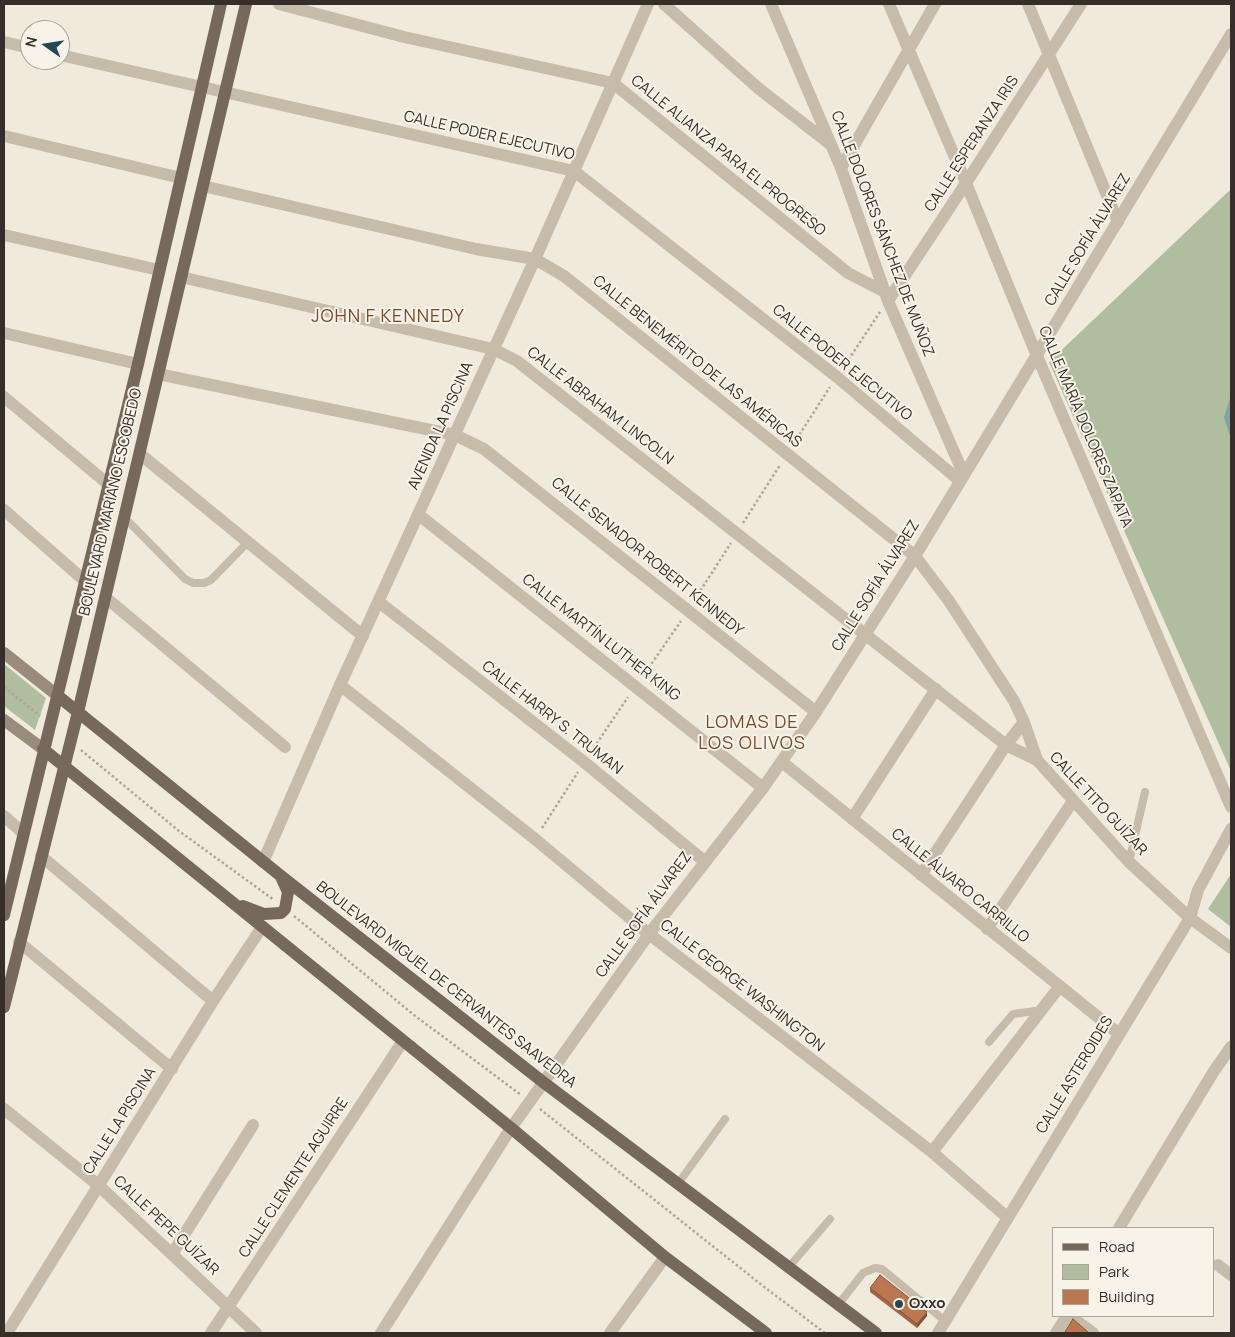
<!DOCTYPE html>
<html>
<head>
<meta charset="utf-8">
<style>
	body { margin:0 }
	#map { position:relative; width:1235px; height:1337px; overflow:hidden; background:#f0eadd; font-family:Manrope,sans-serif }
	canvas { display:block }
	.frame { position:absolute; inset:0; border:5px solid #352e29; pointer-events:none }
	.legend { position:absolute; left:1052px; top:1227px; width:162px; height:90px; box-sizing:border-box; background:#f8f3e9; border:1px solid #aaa49c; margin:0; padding:6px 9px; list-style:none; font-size:15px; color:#352e29 }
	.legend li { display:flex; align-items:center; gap:10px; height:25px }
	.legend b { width:25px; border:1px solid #aaa49c }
	.north { position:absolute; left:20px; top:20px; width:50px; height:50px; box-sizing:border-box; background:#f8f3e9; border:1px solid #aaa49c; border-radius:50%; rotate:283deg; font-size:14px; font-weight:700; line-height:20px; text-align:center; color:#352e29 }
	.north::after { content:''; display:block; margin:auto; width:18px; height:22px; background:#224953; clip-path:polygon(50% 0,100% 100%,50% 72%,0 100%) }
</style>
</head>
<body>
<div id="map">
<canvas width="1235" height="1337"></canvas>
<div class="frame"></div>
<ul class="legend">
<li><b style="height:6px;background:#76685b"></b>Road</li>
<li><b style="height:14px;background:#afbe9e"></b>Park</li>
<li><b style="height:14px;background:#bb7850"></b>Building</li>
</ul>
<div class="north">N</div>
</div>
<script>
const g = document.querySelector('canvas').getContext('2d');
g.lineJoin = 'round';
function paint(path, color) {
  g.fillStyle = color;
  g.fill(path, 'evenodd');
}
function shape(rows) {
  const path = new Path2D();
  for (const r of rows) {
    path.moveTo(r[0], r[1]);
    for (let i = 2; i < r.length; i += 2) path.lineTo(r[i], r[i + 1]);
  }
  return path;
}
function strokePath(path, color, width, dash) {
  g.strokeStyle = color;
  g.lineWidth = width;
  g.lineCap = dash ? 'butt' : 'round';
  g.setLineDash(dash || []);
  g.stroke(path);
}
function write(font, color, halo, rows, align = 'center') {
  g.font = font + ' Manrope,sans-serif';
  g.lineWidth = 4;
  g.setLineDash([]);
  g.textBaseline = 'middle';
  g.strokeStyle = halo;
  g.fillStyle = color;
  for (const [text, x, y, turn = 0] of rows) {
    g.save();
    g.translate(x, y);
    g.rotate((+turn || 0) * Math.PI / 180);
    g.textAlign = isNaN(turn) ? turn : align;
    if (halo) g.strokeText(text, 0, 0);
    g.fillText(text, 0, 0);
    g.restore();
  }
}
const green = shape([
	[1231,189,1231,771,1049,362],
	[4,664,46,698,35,730,4,706],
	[1231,874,1231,927,1208,909]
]);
const water = shape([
	[1231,395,1231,439,1224,417]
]);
const path = shape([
	[843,368,880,312],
	[794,443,830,387],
	[743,523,780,465],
	[695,599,731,543],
	[643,676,681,621],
	[4,687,40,716],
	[81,750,179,831,274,900],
	[591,752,628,697],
	[542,828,578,772],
	[294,916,414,1015,521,1095],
	[540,1109,763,1286,825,1333]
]);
const service = shape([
	[124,517,185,579,193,583,204,583,211,580,248,542],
	[1129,862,1145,792],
	[989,1042,1013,1014,1042,1010],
	[677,1185,725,1119],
	[788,1268,830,1219],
	[838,1305,863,1273,875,1268,882,1269,945,1321]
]);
const minor = shape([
	[279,4,404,37,613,83,848,273,885,292],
	[664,4,758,88,830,144],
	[771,4,841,168,888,301,964,475],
	[889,4,966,183,1037,356,1231,807],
	[1028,4,1118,222],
	[4,42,30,48],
	[60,55,574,171,837,377,960,481],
	[4,136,181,178],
	[841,168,935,4],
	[203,186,476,249,535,259,564,276,915,556,949,601,1014,701,1024,722,1037,760],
	[4,235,159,270],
	[181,277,493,349,517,361,1006,745,1037,760,1129,862,1190,918,1231,948],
	[888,301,966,183,1081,4],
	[4,333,138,364],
	[158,374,455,435,484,449,816,712],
	[4,397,109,485],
	[140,454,363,636],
	[4,510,86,582],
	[419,515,763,788],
	[105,597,285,747],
	[379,602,584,762,704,861],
	[340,685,535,839,649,934,932,1152,1008,1218],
	[782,762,1119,1034],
	[4,816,23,833],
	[852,819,936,689],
	[41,856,213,1001],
	[921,875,1006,745,1024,722],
	[987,929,1073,801],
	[19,942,172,1069],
	[4,1109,98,1185,256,1333],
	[932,1152,1060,986],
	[1119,1228,1214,1071,1231,1047],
	[172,1254,253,1125],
	[1218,1265,1231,1275],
	[1070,1316,1093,1333],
	[7,1333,213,1001,262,927],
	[211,1333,403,1041],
	[381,1333,511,1128],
	[610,1333,665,1257],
	[938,1333,1190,918,1198,890,1231,829],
	[1056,1333,1067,1316]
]);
const tertiary = shape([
	[263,862,340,685,535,259,648,4],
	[511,1128,649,934,763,788,816,712,915,556,1231,34]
]);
const secondary = shape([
	[4,653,58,696],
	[4,720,43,749]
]);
const primary = shape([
	[58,696,281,876,543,1082,876,1333],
	[43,749,511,1128,665,1257,766,1333],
	[243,906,264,914,281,913,285,909,288,892,282,879],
	[4,915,138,364,221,4],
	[4,1007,78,712,246,4]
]);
const wall = shape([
	[870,1288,927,1316,917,1328,870,1292]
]);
const shadedWall = shape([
	[927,1312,927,1316,917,1328,917,1324]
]);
const building = shape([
	[880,1275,927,1312,917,1324,870,1288,880,1275],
	[1073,1319,1089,1333,1064,1333,1073,1319]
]);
const markers = [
	[899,1304,5,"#224953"]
];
const streetNames = [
	["CALLE PODER EJECUTIVO",489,136,13],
	["CALLE ESPERANZA IRIS",972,144,-57],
	["CALLE ALIANZA PARA EL PROGRESO",728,156,39],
	["CALLE DOLORES SÁNCHEZ DE MUÑOZ",882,234,69],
	["CALLE SOFÍA ÁLVAREZ",1088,240,-59],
	["CALLE BENEMÉRITO DE LAS AMÉRICAS",697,362,39],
	["CALLE PODER EJECUTIVO",842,363,39],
	["CALLE ABRAHAM LINCOLN",600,406,38],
	["AVENIDA LA PISCINA",441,426,-66],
	["CALLE MARÍA DOLORES ZAPATA",1085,427,67],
	["BOULEVARD MARIANO ESCOBEDO",111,502,-77],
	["CALLE SENADOR ROBERT KENNEDY",647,557,39],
	["CALLE SOFÍA ÁLVAREZ",876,586,-58],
	["CALLE MARTÍN LUTHER KING",601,638,38],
	["CALLE HARRY S. TRUMAN",552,718,38],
	["CALLE TITO GUÍZAR",1098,804,47],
	["CALLE ÁLVARO CARRILLO",960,886,39],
	["CALLE SOFÍA ÁLVAREZ",644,915,-54],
	["BOULEVARD MIGUEL DE CERVANTES SAAVEDRA",446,985,38],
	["CALLE GEORGE WASHINGTON",742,986,38],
	["CALLE ASTEROIDES",1075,1075,-59],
	["CALLE LA PISCINA",120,1121,-58],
	["CALLE CLEMENTE AGUIRRE",294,1178,-57],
	["CALLE PEPE GUÍZAR",166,1226,43]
];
const poiNames = [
	["Oxxo",909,1304]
];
const quarterNames = [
	["JOHN F KENNEDY",388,317],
	["LOMAS DE",752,723],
	["LOS OLIVOS",752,744]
];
paint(green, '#afbe9e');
paint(water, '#7ea3ab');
strokePath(path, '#b3a594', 2.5, [2.5, 2.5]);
strokePath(service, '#c7bbaa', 8);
strokePath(minor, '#c7bbaa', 12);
strokePath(tertiary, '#c7bbaa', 12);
strokePath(secondary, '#9a8b7b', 12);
strokePath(primary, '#76685b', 12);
paint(wall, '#a16745');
paint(shadedWall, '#835438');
paint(building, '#bb7850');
strokePath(building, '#835438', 1);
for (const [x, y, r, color] of markers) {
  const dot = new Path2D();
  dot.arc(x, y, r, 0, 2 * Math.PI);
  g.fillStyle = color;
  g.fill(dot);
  strokePath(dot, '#f8f3e9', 2);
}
write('15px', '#352e29', '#f8f3e9', streetNames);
write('bold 15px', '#352e29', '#f8f3e9', poiNames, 'left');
g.letterSpacing = '1px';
write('18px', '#7d4829', '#f8f3e9', quarterNames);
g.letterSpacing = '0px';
</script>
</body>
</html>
